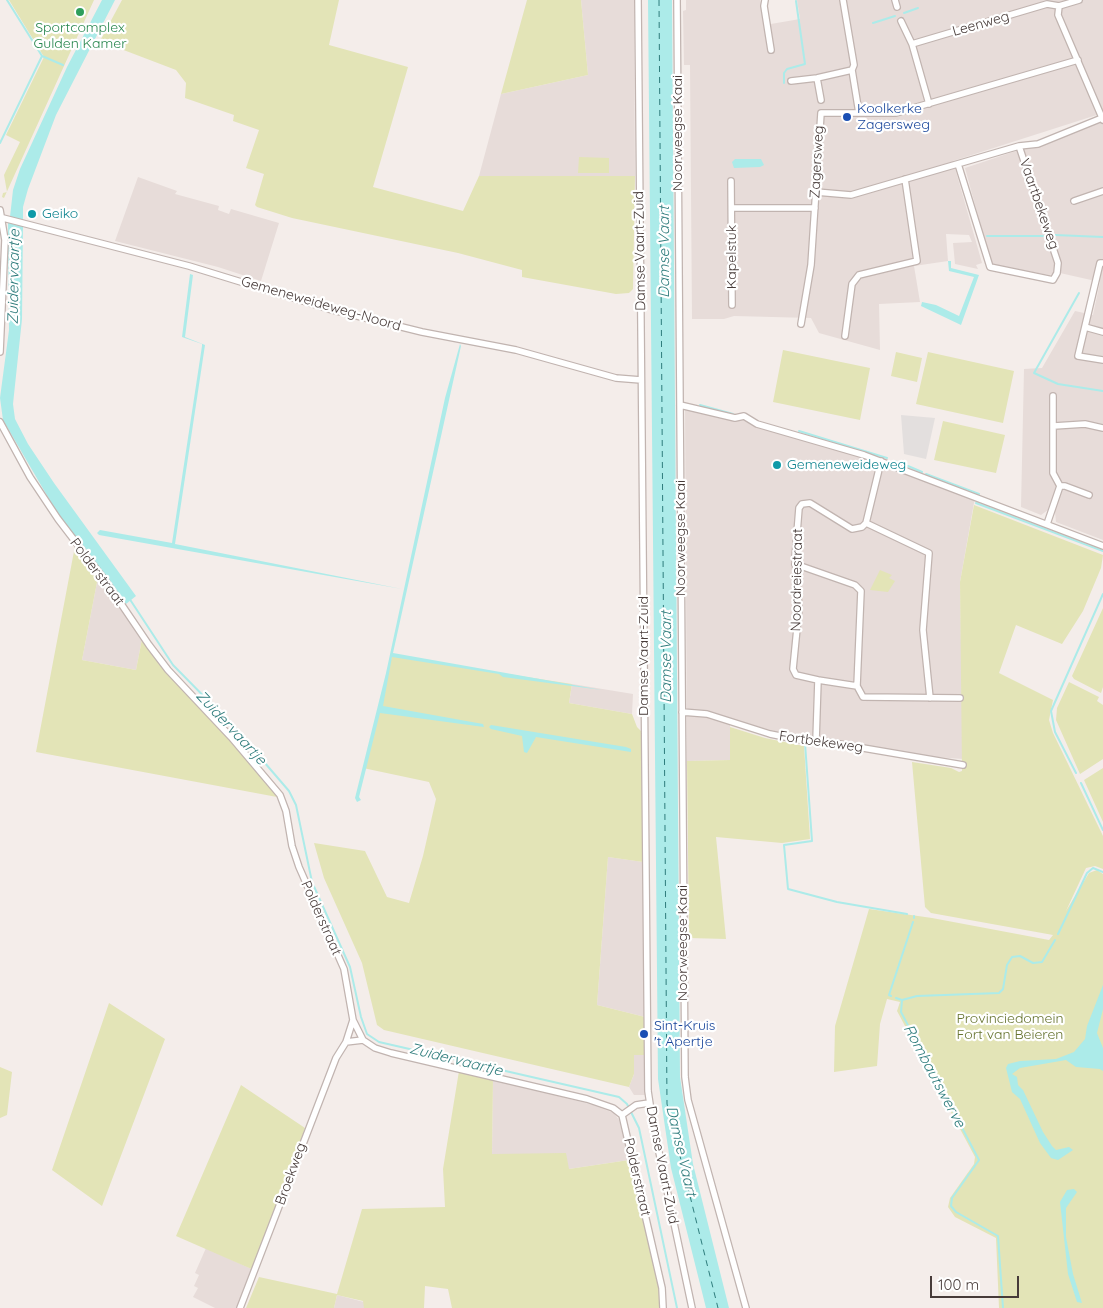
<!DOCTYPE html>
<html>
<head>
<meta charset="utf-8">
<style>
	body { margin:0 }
	#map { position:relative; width:1103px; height:1308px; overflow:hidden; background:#f4edea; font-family:Quicksand,sans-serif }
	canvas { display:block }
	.scale { position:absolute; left:930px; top:1276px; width:89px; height:22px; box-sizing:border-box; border:2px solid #473b39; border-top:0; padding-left:6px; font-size:15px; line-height:18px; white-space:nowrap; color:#473b39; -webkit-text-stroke:4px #fff; paint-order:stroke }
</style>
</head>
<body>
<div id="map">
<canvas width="1103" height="1308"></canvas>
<div class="scale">100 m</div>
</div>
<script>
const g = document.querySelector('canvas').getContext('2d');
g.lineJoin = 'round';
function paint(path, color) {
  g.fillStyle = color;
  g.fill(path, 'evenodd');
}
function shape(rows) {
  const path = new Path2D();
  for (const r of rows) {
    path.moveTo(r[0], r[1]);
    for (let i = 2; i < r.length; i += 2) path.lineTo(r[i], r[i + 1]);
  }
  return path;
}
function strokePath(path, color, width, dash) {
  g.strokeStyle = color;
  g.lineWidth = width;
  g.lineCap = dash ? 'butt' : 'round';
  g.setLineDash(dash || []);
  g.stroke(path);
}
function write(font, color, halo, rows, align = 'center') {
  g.font = font + ' Quicksand,sans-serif';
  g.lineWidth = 4.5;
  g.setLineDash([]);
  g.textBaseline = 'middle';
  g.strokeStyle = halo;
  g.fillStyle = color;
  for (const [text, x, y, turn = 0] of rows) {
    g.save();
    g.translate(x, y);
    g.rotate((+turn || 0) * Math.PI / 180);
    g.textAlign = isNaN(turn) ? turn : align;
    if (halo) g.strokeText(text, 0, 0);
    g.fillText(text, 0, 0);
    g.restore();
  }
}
const residential = shape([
	[581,0,634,0,635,176,479,176,501,94,588,75],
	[686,0,760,0,765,25,800,19,797,0,1103,0,1103,113,953,161,982,263,976,265,978,269,955,264,953,243,972,242,969,235,946,234,948,261,914,266,920,302,879,304,880,350,819,333,811,318,734,316,724,319,692,319,690,65,684,65,683,11,686,10],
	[1103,122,1103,540,1056,522,1055,512,1048,510,1041,515,1021,507,1024,369,1042,368,1075,311,1093,315,1100,282,1060,273,1049,275,994,265,990,260,965,168],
	[138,177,177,191,175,194,219,206,218,210,229,214,231,209,279,223,261,281,218,267,115,241],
	[685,405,741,418,848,450,975,497,960,582,963,759,935,757,778,732,730,719,730,760,687,761],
	[98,577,142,639,136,670,82,660],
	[572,684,633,694,632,714,569,703],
	[608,857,643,862,645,1017,597,1005],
	[634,1055,645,1055,646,1095,634,1095,629,1087,634,1074],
	[493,1079,593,1105,614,1113,619,1120,629,1160,569,1169,492,1154],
	[206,1248,256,1271,240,1308,215,1308,193,1297,198,1288,194,1286,199,1275,195,1273],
	[337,1295,364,1302,364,1308,334,1308]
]);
const green = shape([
	[9,0,94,0,4,198,2,197,3,193,7,192,4,175,20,142,6,135,44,57],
	[122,0,339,0,329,45,408,67,373,187,463,211,479,176,635,176,633,289,629,293,616,294,522,277,522,270,458,253,292,218,257,207,255,205,264,174,246,168,259,130,233,121,234,115,185,98,186,83,176,70,100,41],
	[527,0,581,0,588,75,501,94],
	[579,157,609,158,609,173,578,173],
	[783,350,870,368,860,420,773,402],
	[896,352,922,358,917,382,891,376],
	[928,352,1014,371,1003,423,916,404],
	[943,421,1005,435,996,473,934,460],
	[974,505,1103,555,1101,568,1083,611,1062,644,1016,625,999,673,1053,700,1049,720,1053,733,1103,836,1103,869,1095,866,1086,868,1066,911,1089,873,1097,870,1103,874,1103,1308,999,1308,996,1238,955,1217,948,1207,950,1198,974,1164,975,1157,897,1011,900,1002,887,999,880,1024,877,1066,834,1072,835,1026,869,909,932,918,1049,940,1053,935,931,913,925,907,912,762,951,768,959,772,962,771,960,582],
	[75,546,98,577,82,660,136,670,142,639,170,677,225,734,277,797,36,752],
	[880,570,892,575,889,578,895,581,888,592,870,590],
	[1103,608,1103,687,1101,693,1074,679,1072,676],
	[392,656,572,684,569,703,632,714,637,727,642,732,643,862,608,857,597,1005,645,1017,645,1055,634,1055,634,1074,629,1087,384,1030,377,1025,362,963,324,878,314,843,365,851,387,897,409,903,423,856,436,799,429,782,363,768],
	[1069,682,1099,697,1097,701,1103,705,1103,759,1080,774,1056,720,1057,708],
	[730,727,765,738,804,746,810,839,782,843,716,837,726,939,689,938,687,761,730,760],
	[1103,768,1103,822,1084,780],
	[109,1003,165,1039,102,1206,52,1170],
	[0,1067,12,1072,7,1115,0,1118],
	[459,1071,493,1079,492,1154,566,1153,569,1169,629,1160,662,1288,663,1308,452,1308,448,1289,425,1286,424,1308,364,1308,363,1301,337,1295,334,1308,246,1308,259,1277,337,1294,362,1209,445,1207,443,1169],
	[241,1085,305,1128,256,1271,176,1236]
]);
const parking = shape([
	[901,415,935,418,926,459,904,454]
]);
const water = shape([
	[102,0,115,0,56,115,28,189,23,207,23,220,10,217,13,190,20,169,67,67],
	[648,0,672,0,680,1077,693,1164,729,1308,706,1308,671,1168,658,1079],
	[735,159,761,159,764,165,760,167,734,168,732,162],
	[8,221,23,225,22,319,13,404,15,419,28,444,54,483,136,596,126,604,56,511,3,420,0,398,9,330],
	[948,261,951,261,951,268,979,275,961,325,921,306,922,302,936,305,959,316,974,277,949,271],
	[190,274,193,275,185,337,205,345,175,544,402,589,99,535,97,533,100,530,172,543,202,346,202,344,182,337],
	[460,344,461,346,393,653,602,690,503,677,499,674,392,657,383,706,483,724,484,727,380,713,359,797,361,800,357,802,355,798,386,673,445,398],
	[491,725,626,747,631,749,631,752,536,737,527,753,524,752,522,736,491,729,489,727],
	[1103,985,1103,1009,1097,1033,1103,1048,1103,1071,1100,1069,1076,1067,1066,1060,1020,1068,1012,1074,1017,1077,1018,1085,1023,1090,1043,1132,1052,1146,1056,1150,1069,1147,1073,1150,1058,1160,1051,1158,1040,1143,1020,1099,1012,1092,1006,1068,1008,1064,1020,1061,1056,1059,1074,1052,1085,1039,1087,1026],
	[1074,1189,1077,1192,1066,1208,1066,1237,1073,1274,1082,1303,1077,1302,1068,1274,1060,1202,1067,1190]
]);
const stream = shape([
	[7,0,42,56],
	[904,13,918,8],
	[873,23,895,16],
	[784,83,784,73,787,69,805,64,796,1],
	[0,143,42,56,63,65],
	[1055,235,1103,237],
	[987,236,1043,236],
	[1079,293,1034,373,1058,384,1103,391],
	[700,405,733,414],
	[799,431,887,458],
	[895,461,901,464],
	[908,466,922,472],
	[926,474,979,494],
	[976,503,1103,551],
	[129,598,173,665,234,727,289,791,296,805,312,882,350,967,361,1017,367,1034,379,1042,619,1097,627,1104,639,1128,677,1308],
	[805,743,812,841,784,845,788,889,837,902,907,914],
	[1076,773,1055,732,1051,711,1103,594],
	[1081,783,1103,830],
	[914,916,914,918],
	[1058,934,1087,873,1093,868,1103,872],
	[891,996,889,995,913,922],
	[896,998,902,1000],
	[1003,1308,998,1236,956,1212,951,1206,952,1198,979,1160,901,1012,902,1000,917,996,999,993,1003,989,1007,965,1012,957,1020,956,1033,963,1042,962,1055,940]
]);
const ferry = shape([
	[659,0,667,1104,718,1308]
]);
const minor = shape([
	[638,0,648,1091,653,1124,692,1308],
	[677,0,685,1077,688,1100,746,1308],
	[765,0,764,6,771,50],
	[895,0,897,7],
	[1059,6,1058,15,1103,120],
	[901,21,912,44,929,104],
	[912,44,1047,4,1059,6,1079,0],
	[852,70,859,113],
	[817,78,821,100],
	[791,81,817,78,852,70,854,65,843,0],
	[958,164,990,267,1053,280,1057,273,1058,263,1019,146],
	[731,181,732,305],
	[816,192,851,195,1019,146,1038,144,1102,118],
	[1074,201,1103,191],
	[732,208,815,208],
	[0,210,5,240,0,352],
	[3,218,189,266,329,309,422,332,516,350,616,378,641,380],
	[1103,263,1100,263,1078,356,1103,360],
	[801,324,811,265,821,113,896,113,1078,60],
	[1085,327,1103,332],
	[845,336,852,284,859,275,917,261,905,179],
	[680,405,735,418,744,416,757,424,864,455,1103,546],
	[0,422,30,477,58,519,107,583,149,645,168,670,231,737,280,795,286,811,292,846,299,867,344,969,353,1020,363,1040,375,1048,391,1053,587,1099,613,1108,622,1115,662,1288,663,1308],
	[1054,426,1085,424,1103,428],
	[1060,486,1065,486,1089,495],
	[866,523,929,553,923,630,930,698],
	[866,523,881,461],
	[1047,524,1060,486,1053,473,1053,396],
	[795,564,855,585,861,591,857,686],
	[818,680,857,686,863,697,960,698],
	[682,712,707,714,770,734,805,741,822,741,963,765],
	[816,741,818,680,796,675,793,669,799,608,795,558,799,508,802,504,810,503,852,529,862,527,866,523],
	[346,1042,353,1020],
	[622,1115,636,1105,649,1103],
	[240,1308,336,1058,346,1042,363,1040]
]);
const markers = [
	[80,12,5,"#2e9e5b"],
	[847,117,5,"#1a4fb4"],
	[32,214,5,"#0f9aa8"],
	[777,465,5,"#0f9aa8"],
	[644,1034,5,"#1a4fb4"]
];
const streetNames = [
	["Leenweg",981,24,-16],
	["Noorweegse Kaai",678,133,-90],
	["Zagersweg",817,162,-87],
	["Vaartbekeweg",1039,204,71],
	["Damse Vaart-Zuid",640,251,-91],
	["Kapelstuk",732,257,-90],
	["Gemeneweideweg-Noord",321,304,16],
	["Noorweegse Kaai",681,538,-90],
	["Polderstraat",97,572,53],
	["Noordreiestraat",797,580,-89],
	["Damse Vaart-Zuid",644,656,-90],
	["Fortbekeweg",821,742,8],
	["Polderstraat",321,918,66],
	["Noorweegse Kaai",683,943,-90],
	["Damse Vaart-Zuid",662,1165,79],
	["Broekweg",291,1174,-70],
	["Polderstraat",637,1177,77]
];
const leisureNames = [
	["Sportcomplex",80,28],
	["Gulden Kamer",80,44]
];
const transitNames = [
	["Koolkerke",857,109],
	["Zagersweg",857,125],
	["Sint-Kruis",654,1026],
	["'t Apertje",654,1042]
];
const cultureNames = [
	["Geiko",42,214],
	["Gemeneweideweg",787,465]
];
const parkNames = [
	["Provinciedomein",1010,1019],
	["Fort van Beieren",1010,1035]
];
const waterNames = [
	["Damse Vaart",664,252,-90],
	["Zuidervaartje",14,277,-89],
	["Damse Vaart",666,657,-90],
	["Zuidervaartje",231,728,47],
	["Zuidervaartje",456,1060,14],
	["Rombautswerve",934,1076,62],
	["Damse Vaart",681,1151,77]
];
paint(residential, '#e7dcd9');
paint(green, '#e3e4b7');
paint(parking, '#e3dfde');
paint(water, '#acebe9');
strokePath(stream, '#acebe9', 2);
strokePath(ferry, '#2e7c7c', 1, [6, 5]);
strokePath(minor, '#c1b4b0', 8);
strokePath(minor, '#fff', 5.5);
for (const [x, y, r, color] of markers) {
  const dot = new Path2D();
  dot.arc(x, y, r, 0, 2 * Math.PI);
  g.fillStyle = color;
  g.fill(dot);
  strokePath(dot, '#fff', 2);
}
write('14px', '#473b39', '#fff', streetNames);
write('14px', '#27864d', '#fff', leisureNames);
write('14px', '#164399', '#fff', transitNames, 'left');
write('14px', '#0d838f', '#fff', cultureNames, 'left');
write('14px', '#677430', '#fff', parkNames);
write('italic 15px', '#2e7c7c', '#fff', waterNames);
</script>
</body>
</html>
